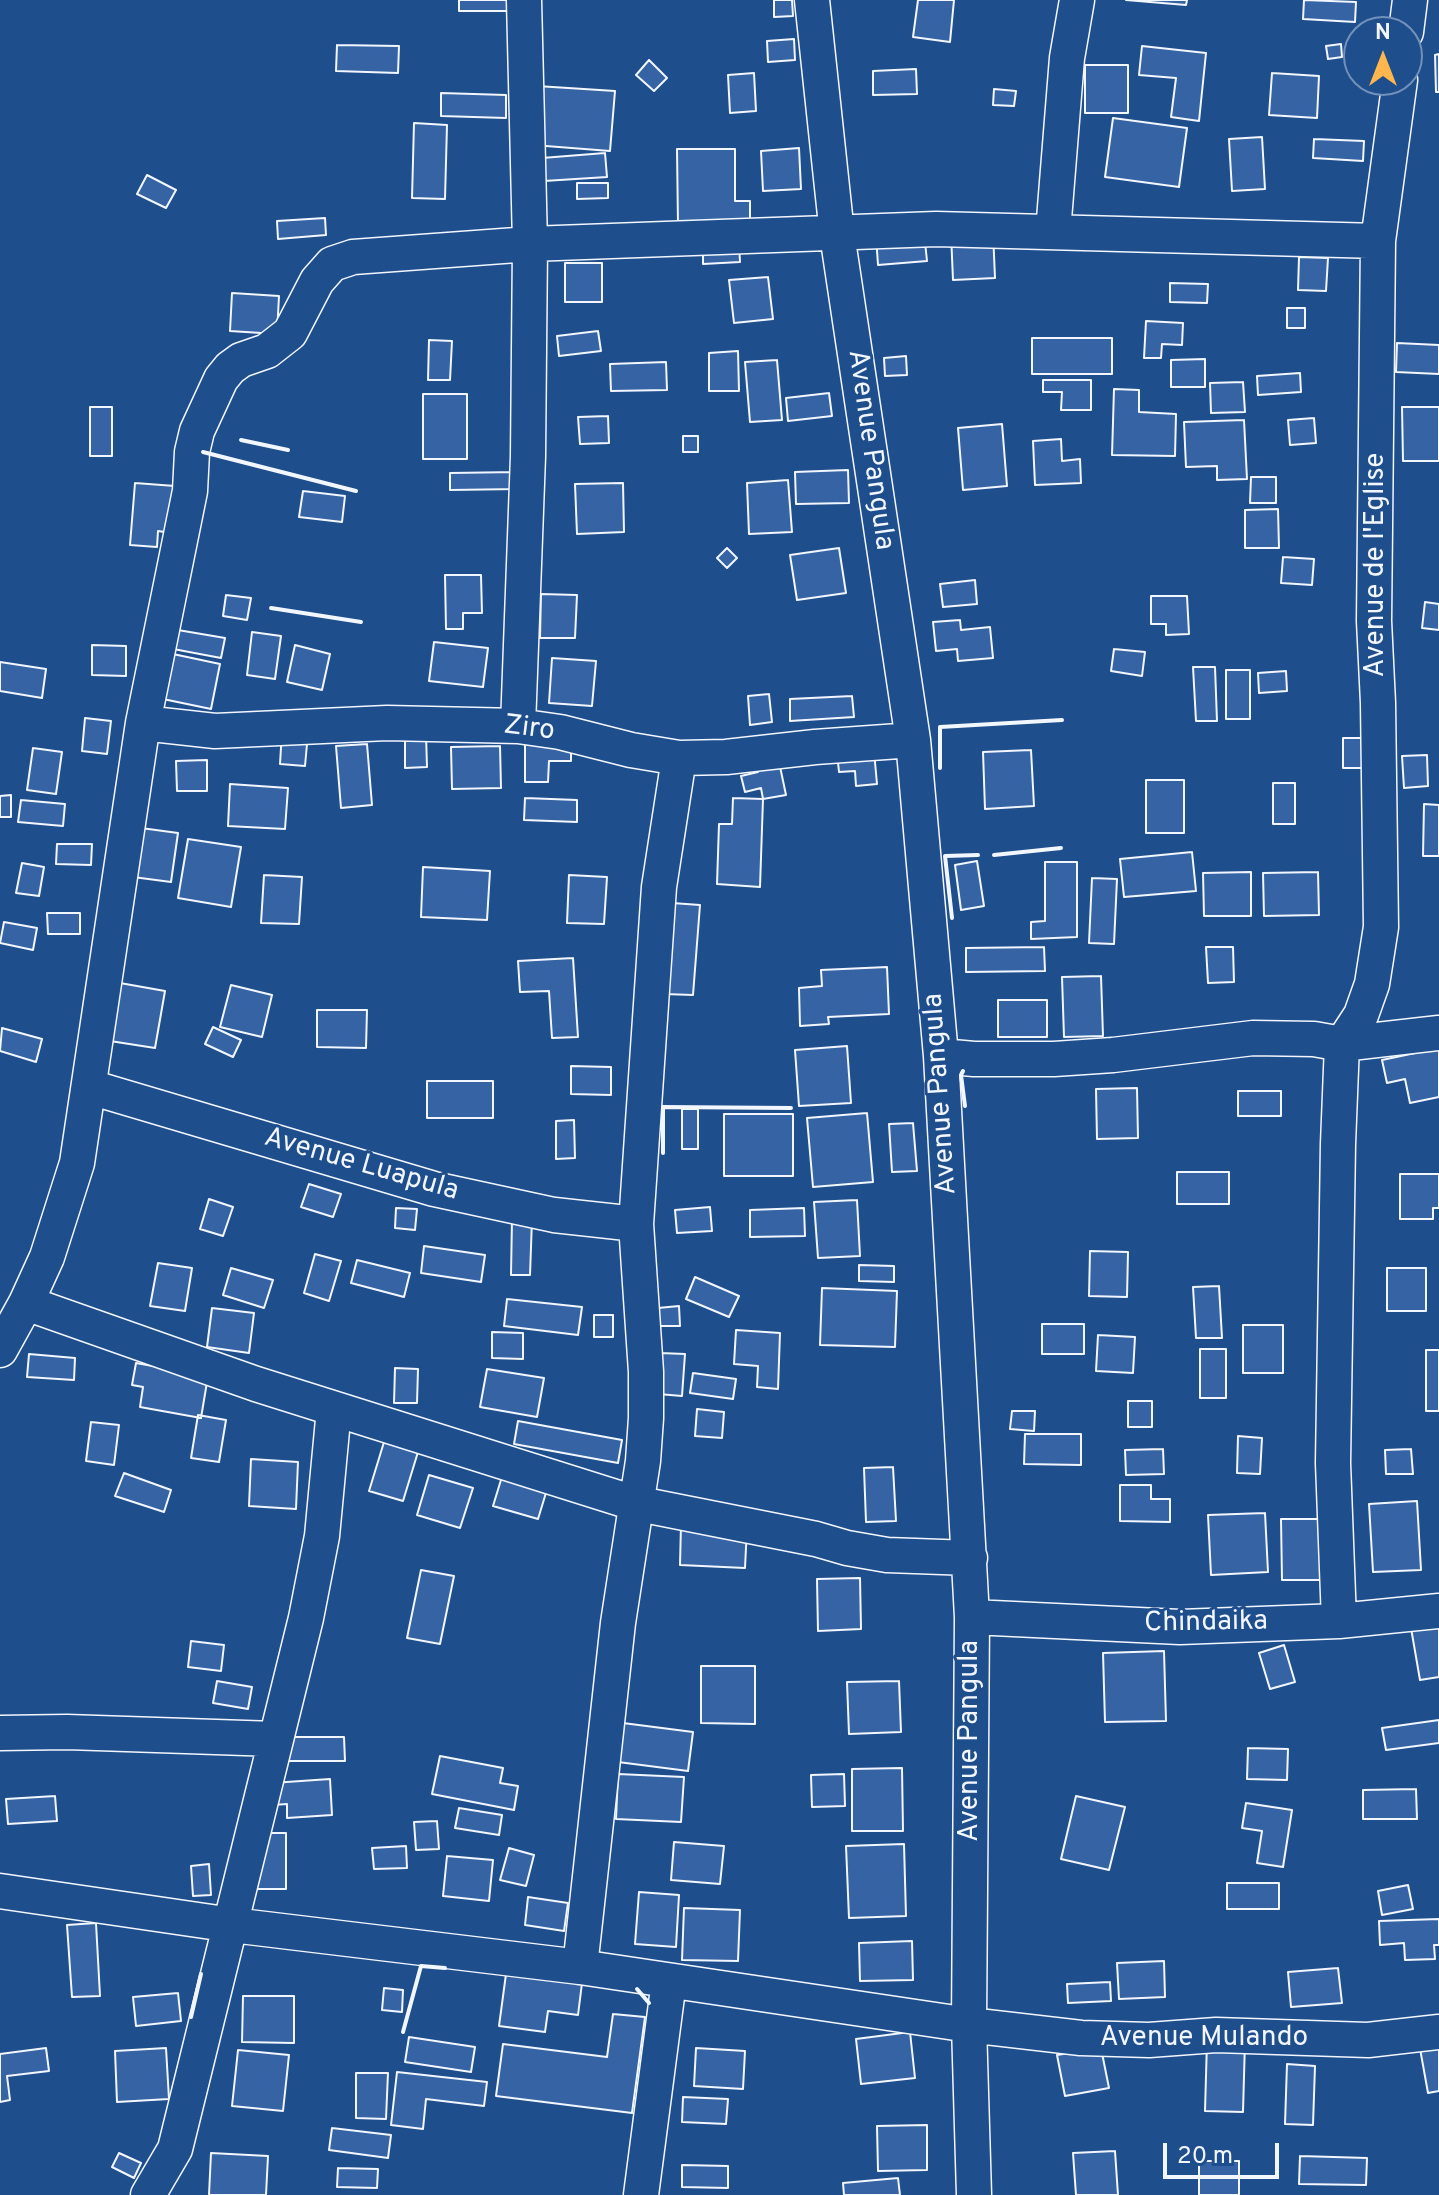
<!DOCTYPE html>
<html>
<head>
<meta charset="utf-8">
<style>
	body { margin:0 }
	#map { position:relative; width:1439px; height:2195px; overflow:hidden; background:#1f4e8c; font-family:Overpass,sans-serif }
	canvas { display:block }
	.north { position:absolute; left:1343px; top:16px; width:80px; height:80px; box-sizing:border-box; background:#1f4e8c; border:2px solid #7391ba; border-radius:50%; rotate:0deg; font-size:22px; font-weight:700; line-height:32px; text-align:center; color:#f2f6ff }
	.north::after { content:''; display:block; margin:auto; width:28px; height:36px; background:#ffb74d; clip-path:polygon(50% 0,100% 100%,50% 72%,0 100%) }
	.scale { position:absolute; left:1163px; top:2143px; width:116px; height:36px; box-sizing:border-box; border:4px solid #f2f6ff; border-top:0; padding-left:10px; font-size:24px; line-height:28px; white-space:nowrap; color:#f2f6ff; -webkit-text-stroke:6px #1f4e8c; paint-order:stroke }
</style>
</head>
<body>
<div id="map">
<canvas width="1439" height="2195"></canvas>
<div class="north">N</div>
<div class="scale">20 m</div>
</div>
<script>
const g = document.querySelector('canvas').getContext('2d');
g.lineJoin = 'round';
function paint(path, color) {
  g.fillStyle = color;
  g.fill(path, 'evenodd');
}
function shape(rows) {
  const path = new Path2D();
  for (const r of rows) {
    path.moveTo(r[0], r[1]);
    for (let i = 2; i < r.length; i += 2) path.lineTo(r[i], r[i + 1]);
  }
  return path;
}
function strokePath(path, color, width, dash) {
  g.strokeStyle = color;
  g.lineWidth = width;
  g.lineCap = dash ? 'butt' : 'round';
  g.setLineDash(dash || []);
  g.stroke(path);
}
function write(font, color, halo, rows, align = 'center') {
  g.font = font + ' Overpass,sans-serif';
  g.lineWidth = 6;
  g.setLineDash([]);
  g.textBaseline = 'middle';
  g.strokeStyle = halo;
  g.fillStyle = color;
  for (const [text, x, y, turn = 0] of rows) {
    g.save();
    g.translate(x, y);
    g.rotate((+turn || 0) * Math.PI / 180);
    g.textAlign = isNaN(turn) ? turn : align;
    if (halo) g.strokeText(text, 0, 0);
    g.fillText(text, 0, 0);
    g.restore();
  }
}
const building = shape([
	[459,0,510,0,510,11,459,11,459,0],
	[774,0,792,0,793,16,774,17,774,0],
	[918,0,954,0,950,42,913,37,918,0],
	[1126,0,1187,0,1186,5,1126,0],
	[1304,0,1356,2,1355,22,1303,19,1304,0],
	[794,39,795,60,768,62,767,41,794,39],
	[1341,44,1342,57,1328,59,1326,46,1341,44],
	[337,45,399,46,398,73,336,71,337,45],
	[1142,46,1206,53,1199,121,1171,117,1176,78,1139,75,1142,46],
	[1439,54,1439,92,1436,92,1435,55,1439,54],
	[649,60,667,78,654,91,636,75,649,60],
	[1085,65,1128,65,1128,113,1085,113,1085,65],
	[916,69,917,94,873,95,873,71,916,69],
	[754,73,756,111,730,113,728,75,754,73],
	[1272,73,1319,76,1317,118,1269,115,1272,73],
	[537,86,615,91,610,151,533,145,537,86],
	[994,89,1016,91,1014,106,993,105,994,89],
	[441,93,506,95,506,118,441,116,441,93],
	[1113,118,1187,128,1179,187,1105,177,1113,118],
	[414,123,447,125,445,199,412,198,414,123],
	[1262,137,1265,189,1232,191,1229,139,1262,137],
	[1314,139,1364,141,1363,161,1313,158,1314,139],
	[799,148,801,189,763,191,761,151,799,148],
	[677,149,735,149,735,201,750,201,750,224,678,225,677,149],
	[605,153,607,177,544,181,542,158,605,153],
	[147,175,176,190,166,208,137,194,147,175],
	[577,183,608,183,608,198,577,199,577,183],
	[325,218,326,235,278,239,277,221,325,218],
	[924,232,927,261,878,265,876,236,924,232],
	[993,232,995,278,953,280,951,234,993,232],
	[739,244,740,262,703,264,703,245,739,244],
	[1299,257,1328,258,1326,291,1298,290,1299,257],
	[565,263,602,263,602,302,565,302,565,263],
	[768,277,773,319,734,323,729,280,768,277],
	[1170,283,1208,284,1207,303,1170,302,1170,283],
	[232,293,279,296,277,334,230,331,232,293],
	[1287,308,1305,308,1305,328,1287,328,1287,308],
	[1146,321,1183,323,1182,345,1162,344,1161,358,1144,358,1146,321],
	[598,331,601,351,559,356,557,336,598,331],
	[1032,338,1112,338,1112,374,1032,374,1032,338],
	[429,340,452,341,450,380,428,380,429,340],
	[1397,343,1439,345,1439,374,1396,372,1397,343],
	[738,351,739,391,709,391,709,353,738,351],
	[906,356,907,375,885,376,884,358,906,356],
	[1205,359,1205,387,1171,387,1171,360,1205,359],
	[777,360,782,420,750,422,745,362,777,360],
	[666,362,667,390,611,391,610,364,666,362],
	[1300,373,1301,392,1258,395,1257,376,1300,373],
	[1043,380,1091,380,1091,410,1061,410,1062,392,1043,392,1043,380],
	[1243,382,1245,412,1211,413,1210,383,1243,382],
	[1114,389,1139,390,1139,412,1176,414,1175,456,1112,455,1114,389],
	[829,393,832,416,788,421,786,398,829,393],
	[423,394,467,394,467,459,423,459,423,394],
	[90,407,112,407,112,456,90,456,90,407],
	[1402,407,1439,407,1439,461,1403,461,1402,407],
	[608,416,609,443,580,444,578,417,608,416],
	[1314,418,1316,443,1290,445,1288,420,1314,418],
	[1244,420,1247,479,1217,480,1217,466,1186,467,1184,422,1244,420],
	[1002,424,1007,486,963,490,958,428,1002,424],
	[683,436,698,436,698,452,683,452,683,436],
	[1061,439,1062,461,1080,459,1081,483,1035,485,1033,441,1061,439],
	[848,470,849,503,796,504,795,472,848,470],
	[517,472,518,489,450,490,450,473,517,472],
	[1251,477,1276,477,1276,503,1250,503,1251,477],
	[788,480,792,532,749,534,747,483,788,480],
	[135,483,175,486,171,533,158,531,157,547,130,545,135,483],
	[623,483,624,532,577,534,575,484,623,483],
	[303,491,345,496,342,522,299,517,303,491],
	[1278,509,1279,548,1245,548,1245,510,1278,509],
	[727,548,737,558,727,568,717,558,727,548],
	[839,548,846,593,797,600,790,555,839,548],
	[1283,557,1314,559,1312,585,1281,583,1283,557],
	[445,575,481,575,482,613,463,613,463,629,446,629,445,575],
	[975,580,977,604,943,607,940,584,975,580],
	[541,594,577,595,575,638,540,638,541,594],
	[226,595,251,598,247,620,223,616,226,595],
	[1151,596,1187,596,1189,634,1166,635,1166,624,1151,624,1151,596],
	[1425,602,1439,604,1439,630,1422,628,1425,602],
	[960,620,961,630,990,627,993,658,958,661,957,649,936,651,933,622,960,620],
	[172,629,225,638,221,658,168,648,172,629],
	[252,632,281,636,275,679,247,675,252,632],
	[434,642,488,648,483,687,429,681,434,642],
	[92,645,126,646,126,676,92,675,92,645],
	[295,645,330,654,322,690,287,682,295,645],
	[1114,649,1145,652,1142,676,1111,671,1114,649],
	[173,654,220,664,211,709,163,699,173,654],
	[552,658,596,661,592,706,549,703,552,658],
	[0,662,46,669,42,698,0,691,0,662],
	[1193,667,1215,667,1217,721,1196,721,1193,667],
	[1226,670,1250,670,1250,719,1226,719,1226,670],
	[1286,671,1287,691,1259,693,1258,673,1286,671],
	[769,694,772,722,750,725,748,696,769,694],
	[852,696,854,717,790,721,790,699,852,696],
	[85,718,111,721,107,754,82,751,85,718],
	[282,731,308,733,305,766,280,764,282,731],
	[405,734,426,734,427,767,405,768,405,734],
	[1343,738,1368,738,1368,768,1343,768,1343,738],
	[525,740,571,740,571,761,549,761,548,782,525,782,525,740],
	[367,744,372,805,341,808,336,746,367,744],
	[500,746,501,788,452,789,451,747,500,746],
	[33,748,62,752,56,794,27,790,33,748],
	[1031,750,1034,806,985,809,983,752,1031,750],
	[874,751,877,784,856,786,855,771,839,772,837,753,874,751],
	[1427,755,1428,786,1404,788,1402,756,1427,755],
	[778,757,786,795,763,799,761,788,745,792,741,776,758,772,755,761,778,757],
	[207,760,207,791,177,791,176,761,207,760],
	[1146,780,1184,780,1184,833,1146,833,1146,780],
	[1273,783,1295,783,1295,824,1273,824,1273,783],
	[230,784,288,788,285,829,228,826,230,784],
	[11,795,11,817,0,817,0,796,11,795],
	[525,798,577,800,577,822,524,820,525,798],
	[733,798,763,799,760,887,717,884,719,824,732,824,733,798],
	[21,800,65,804,63,826,18,822,21,800],
	[1424,804,1439,805,1439,856,1423,856,1424,804],
	[141,828,178,833,171,882,133,877,141,828],
	[188,839,241,847,231,907,178,898,188,839],
	[57,844,92,844,91,865,56,864,57,844],
	[1192,852,1196,891,1124,897,1120,859,1192,852],
	[977,861,984,906,961,910,955,865,977,861],
	[1045,862,1077,862,1077,937,1031,939,1031,922,1045,921,1045,862],
	[22,863,44,867,39,896,16,893,22,863],
	[423,867,490,871,487,920,421,917,423,867],
	[1251,872,1251,916,1204,916,1203,873,1251,872],
	[1318,872,1319,915,1264,916,1263,873,1318,872],
	[264,875,302,877,299,924,261,923,264,875],
	[569,875,607,877,604,924,567,923,569,875],
	[1092,878,1117,879,1114,944,1089,943,1092,878],
	[672,903,700,905,693,995,664,994,672,903],
	[47,913,80,913,80,934,48,934,47,913],
	[4,922,37,928,33,950,0,943,4,922],
	[1044,947,1045,971,966,972,966,948,1044,947],
	[1206,947,1233,947,1234,982,1208,983,1206,947],
	[573,958,578,1037,552,1038,549,991,520,992,518,961,573,958],
	[887,967,889,1014,828,1017,829,1024,800,1026,799,988,822,986,821,970,887,967],
	[1101,976,1103,1036,1064,1037,1062,977,1101,976],
	[120,983,165,991,155,1048,110,1041,120,983],
	[231,985,272,995,262,1037,220,1027,231,985],
	[998,1000,1047,1000,1047,1037,998,1037,998,1000],
	[317,1010,367,1010,366,1048,317,1047,317,1010],
	[213,1027,241,1040,233,1057,205,1044,213,1027],
	[2,1028,42,1039,36,1062,0,1051,2,1028],
	[847,1046,851,1103,799,1106,795,1050,847,1046],
	[1439,1048,1439,1097,1410,1103,1405,1079,1387,1083,1382,1060,1439,1048],
	[571,1066,611,1067,611,1095,571,1094,571,1066],
	[427,1081,493,1081,493,1118,427,1118,427,1081],
	[1137,1088,1138,1138,1097,1139,1096,1089,1137,1088],
	[1238,1091,1281,1091,1281,1116,1238,1116,1238,1091],
	[682,1109,698,1109,698,1149,682,1149,682,1109],
	[867,1113,873,1182,813,1187,807,1118,867,1113],
	[724,1114,793,1114,793,1176,724,1176,724,1114],
	[574,1120,575,1158,556,1159,556,1121,574,1120],
	[913,1123,917,1171,892,1172,889,1124,913,1123],
	[1177,1172,1229,1172,1229,1204,1177,1204,1177,1172],
	[1400,1174,1439,1174,1439,1208,1433,1208,1433,1219,1400,1219,1400,1174],
	[309,1184,341,1194,333,1217,301,1207,309,1184],
	[209,1199,233,1207,223,1236,200,1229,209,1199],
	[857,1200,860,1256,818,1258,814,1202,857,1200],
	[710,1207,712,1231,677,1233,675,1210,710,1207],
	[396,1208,417,1209,415,1230,395,1228,396,1208],
	[804,1208,805,1236,750,1237,750,1210,804,1208],
	[512,1218,532,1219,530,1275,511,1275,512,1218],
	[424,1246,485,1255,481,1282,421,1273,424,1246],
	[1090,1251,1128,1252,1127,1297,1089,1296,1090,1251],
	[315,1254,341,1261,329,1301,304,1293,315,1254],
	[357,1260,410,1273,404,1297,351,1283,357,1260],
	[158,1263,192,1268,185,1311,150,1306,158,1263],
	[859,1265,894,1266,894,1282,859,1281,859,1265],
	[231,1268,273,1280,264,1308,223,1295,231,1268],
	[1387,1268,1426,1268,1426,1311,1387,1311,1387,1268],
	[695,1277,739,1296,729,1317,686,1299,695,1277],
	[1219,1286,1222,1338,1196,1338,1193,1287,1219,1286],
	[822,1288,897,1291,895,1347,820,1345,822,1288],
	[507,1299,582,1307,578,1335,504,1326,507,1299],
	[679,1306,680,1326,658,1326,658,1308,679,1306],
	[212,1308,254,1313,249,1353,207,1347,212,1308],
	[594,1315,613,1315,613,1337,594,1337,594,1315],
	[1042,1324,1084,1324,1084,1354,1042,1354,1042,1324],
	[1243,1325,1283,1325,1283,1373,1243,1373,1243,1325],
	[736,1330,780,1333,778,1389,757,1387,758,1366,734,1364,736,1330],
	[492,1332,523,1333,523,1359,492,1358,492,1332],
	[1098,1335,1135,1337,1133,1373,1096,1371,1098,1335],
	[1200,1349,1226,1349,1226,1398,1200,1398,1200,1349],
	[1426,1350,1439,1350,1439,1411,1426,1411,1426,1350],
	[660,1353,685,1354,682,1396,658,1394,660,1353],
	[29,1354,75,1358,74,1380,27,1377,29,1354],
	[136,1363,208,1376,201,1418,140,1407,143,1387,132,1385,136,1363],
	[395,1368,418,1369,417,1403,394,1403,395,1368],
	[487,1369,544,1378,537,1417,480,1407,487,1369],
	[693,1373,736,1379,733,1399,690,1393,693,1373],
	[1128,1401,1152,1401,1152,1427,1128,1427,1128,1401],
	[697,1409,724,1412,722,1438,695,1436,697,1409],
	[1012,1411,1035,1411,1034,1431,1010,1429,1012,1411],
	[198,1415,226,1420,219,1462,191,1458,198,1415],
	[518,1421,622,1440,618,1463,514,1444,518,1421],
	[91,1422,119,1425,114,1465,86,1461,91,1422],
	[1025,1434,1081,1434,1081,1465,1024,1464,1025,1434],
	[1238,1436,1262,1438,1260,1474,1237,1473,1238,1436],
	[384,1442,418,1452,403,1501,369,1491,384,1442],
	[1163,1449,1164,1474,1126,1475,1125,1450,1163,1449],
	[1411,1449,1413,1474,1386,1474,1385,1450,1411,1449],
	[251,1459,298,1462,296,1509,249,1506,251,1459],
	[893,1467,896,1521,866,1522,864,1468,893,1467],
	[504,1470,549,1483,538,1519,493,1506,504,1470],
	[124,1473,171,1490,164,1512,115,1496,124,1473],
	[429,1475,473,1488,460,1528,417,1515,429,1475],
	[1120,1485,1151,1485,1151,1499,1170,1499,1170,1522,1120,1521,1120,1485],
	[1417,1501,1421,1570,1373,1572,1369,1504,1417,1501],
	[1265,1513,1268,1572,1211,1575,1208,1515,1265,1513],
	[1281,1519,1323,1519,1323,1580,1282,1580,1281,1519],
	[681,1524,747,1527,745,1568,680,1565,681,1524],
	[421,1570,454,1576,440,1644,407,1638,421,1570],
	[860,1578,861,1629,818,1631,817,1579,860,1578],
	[1439,1624,1439,1677,1420,1680,1411,1628,1439,1624],
	[191,1641,224,1645,221,1671,188,1667,191,1641],
	[1284,1645,1295,1682,1270,1689,1259,1653,1284,1645],
	[1164,1651,1166,1721,1105,1722,1103,1653,1164,1651],
	[701,1666,755,1666,755,1724,701,1723,701,1666],
	[217,1681,252,1687,248,1709,213,1703,217,1681],
	[899,1681,901,1732,849,1734,847,1682,899,1681],
	[1439,1720,1439,1743,1386,1750,1382,1728,1439,1720],
	[623,1723,693,1732,688,1771,618,1762,623,1723],
	[288,1737,344,1737,345,1761,289,1761,288,1737],
	[1248,1748,1288,1749,1287,1780,1247,1779,1248,1748],
	[440,1756,503,1768,500,1783,518,1786,514,1810,432,1794,440,1756],
	[902,1768,903,1831,852,1831,852,1769,902,1768],
	[618,1774,684,1777,681,1822,616,1819,618,1774],
	[844,1774,845,1806,812,1807,811,1775,844,1774],
	[330,1779,332,1815,287,1818,287,1804,273,1805,272,1783,330,1779],
	[1416,1789,1417,1819,1363,1819,1363,1790,1416,1789],
	[55,1796,57,1821,8,1824,6,1799,55,1796],
	[1076,1796,1125,1807,1109,1870,1061,1859,1076,1796],
	[1246,1803,1292,1810,1283,1867,1257,1863,1262,1831,1242,1828,1246,1803],
	[459,1808,502,1815,499,1835,455,1828,459,1808],
	[437,1821,439,1849,416,1850,414,1822,437,1821],
	[257,1833,286,1833,286,1889,256,1889,257,1833],
	[674,1842,724,1846,720,1884,671,1880,674,1842],
	[904,1844,906,1916,849,1918,846,1846,904,1844],
	[406,1846,407,1868,374,1869,372,1848,406,1846],
	[509,1848,534,1855,526,1886,500,1880,509,1848],
	[447,1856,493,1860,489,1901,443,1896,447,1856],
	[209,1864,211,1895,193,1896,191,1866,209,1864],
	[1227,1883,1279,1883,1279,1909,1227,1909,1227,1883],
	[1408,1885,1413,1909,1382,1915,1378,1891,1408,1885],
	[639,1892,679,1895,676,1947,635,1944,639,1892],
	[528,1897,568,1903,564,1931,525,1925,528,1897],
	[684,1908,740,1910,738,1961,682,1960,684,1908],
	[1439,1919,1439,1945,1434,1945,1435,1959,1405,1960,1404,1943,1380,1945,1379,1921,1439,1919],
	[96,1923,100,1996,72,1997,67,1925,96,1923],
	[912,1941,913,1980,860,1981,859,1943,912,1941],
	[1164,1961,1165,1997,1119,1999,1117,1963,1164,1961],
	[1338,1968,1342,2003,1291,2007,1288,1972,1338,1968],
	[506,1974,582,1983,578,2015,548,2011,545,2032,499,2026,506,1974],
	[1110,1982,1111,2001,1068,2003,1067,1984,1110,1982],
	[384,1988,403,1990,402,2012,382,2010,384,1988],
	[178,1993,181,2021,136,2026,133,1997,178,1993],
	[243,1996,294,1996,294,2043,242,2042,243,1996],
	[613,2014,645,2017,632,2113,496,2096,503,2044,607,2057,613,2014],
	[910,2032,915,2078,861,2084,856,2039,910,2032],
	[409,2037,475,2047,471,2072,405,2062,409,2037],
	[1439,2039,1439,2091,1428,2093,1419,2043,1439,2039],
	[1207,2041,1245,2041,1243,2112,1205,2111,1207,2041],
	[46,2048,49,2071,7,2076,10,2100,0,2102,0,2054,46,2048],
	[166,2048,169,2099,117,2102,115,2051,166,2048],
	[696,2048,745,2051,743,2089,694,2086,696,2048],
	[1101,2048,1109,2088,1065,2096,1057,2055,1101,2048],
	[238,2050,289,2055,283,2111,232,2106,238,2050],
	[1287,2064,1315,2066,1313,2125,1285,2124,1287,2064],
	[397,2072,487,2082,484,2106,426,2099,423,2129,391,2125,397,2072],
	[356,2073,388,2073,386,2119,356,2118,356,2073],
	[683,2097,728,2099,726,2124,682,2122,683,2097],
	[927,2125,927,2170,878,2171,877,2126,927,2125],
	[332,2128,391,2135,388,2158,329,2150,332,2128],
	[1115,2151,1118,2195,1076,2195,1073,2153,1115,2151],
	[119,2153,141,2163,134,2178,112,2167,119,2153],
	[211,2153,268,2156,266,2195,209,2195,211,2153],
	[1300,2156,1367,2158,1366,2185,1299,2184,1300,2156],
	[1199,2161,1239,2161,1239,2195,1199,2195,1199,2161],
	[682,2165,728,2166,728,2188,682,2187,682,2165],
	[338,2168,378,2169,377,2188,337,2187,338,2168],
	[898,2178,900,2195,844,2195,843,2183,898,2178]
]);
const minor = shape([
	[812,0,837,234,913,740,941,1056,972,1617,969,2025,974,2195],
	[1406,32,1410,0],
	[1053,232,1067,58,1077,0],
	[143,723,215,731,387,723,518,726,560,732,631,750,679,758,726,757,815,747,913,740],
	[518,726,528,456,530,244,524,0],
	[941,1056,974,1059,1054,1059,1113,1055,1253,1038,1314,1039,1342,1044,1439,1033],
	[90,1087,434,1189,554,1215,636,1224],
	[26,1303,256,1384,634,1503,816,1539,847,1548,887,1555,970,1558],
	[0,1350,26,1303,47,1257,77,1163,143,723,190,491,192,452,197,431,221,379,230,368,241,360,267,351,290,333,317,281,332,264,353,257,530,244,936,229,1378,241],
	[972,1617,1180,1627,1339,1621,1439,1611],
	[1339,1621,1333,1463,1338,1144,1342,1044,1361,1015,1372,984,1381,927,1378,703,1374,621,1378,241,1400,80],
	[0,1733,67,1732,275,1739],
	[0,1891,232,1925,580,1967,969,2025,1081,2038,1149,2040,1216,2035,1368,2040,1439,2032],
	[580,1967,618,1623,643,1461,646,1418,646,1372,636,1224,659,887,679,758],
	[148,2195,175,2149,306,1618,322,1536,334,1409],
	[641,2195,669,1981]
]);
const wall = shape([
	[241,440,288,450],
	[203,452,356,491],
	[271,608,361,622],
	[940,768,940,727,1062,720],
	[994,855,1061,848],
	[952,918,945,856,978,855],
	[963,1071,961,1075,965,1106],
	[663,1153,663,1107,791,1108],
	[637,1989,649,2003],
	[191,2017,201,1974],
	[403,2032,421,1966,445,1968]
]);
const streetNames = [
	["Avenue Pangula",869,450,82],
	["Avenue de l'Eglise",1377,565,-90],
	["Ziro",529,730,7],
	["Avenue Pangula",942,1094,-94],
	["Avenue Luapula",361,1166,16],
	["Chindaika",1206,1624,-1],
	["Avenue Pangula",971,1741,-90],
	["Avenue Mulando",1204,2039]
];
paint(building, '#3563a3');
strokePath(building, '#f2f6ff', 2);
strokePath(minor, '#f2f6ff', 37);
strokePath(minor, '#1f4e8c', 34);
strokePath(wall, '#f2f6ff', 4);
write('28px', '#f2f6ff', '#1f4e8c', streetNames);
</script>
</body>
</html>
